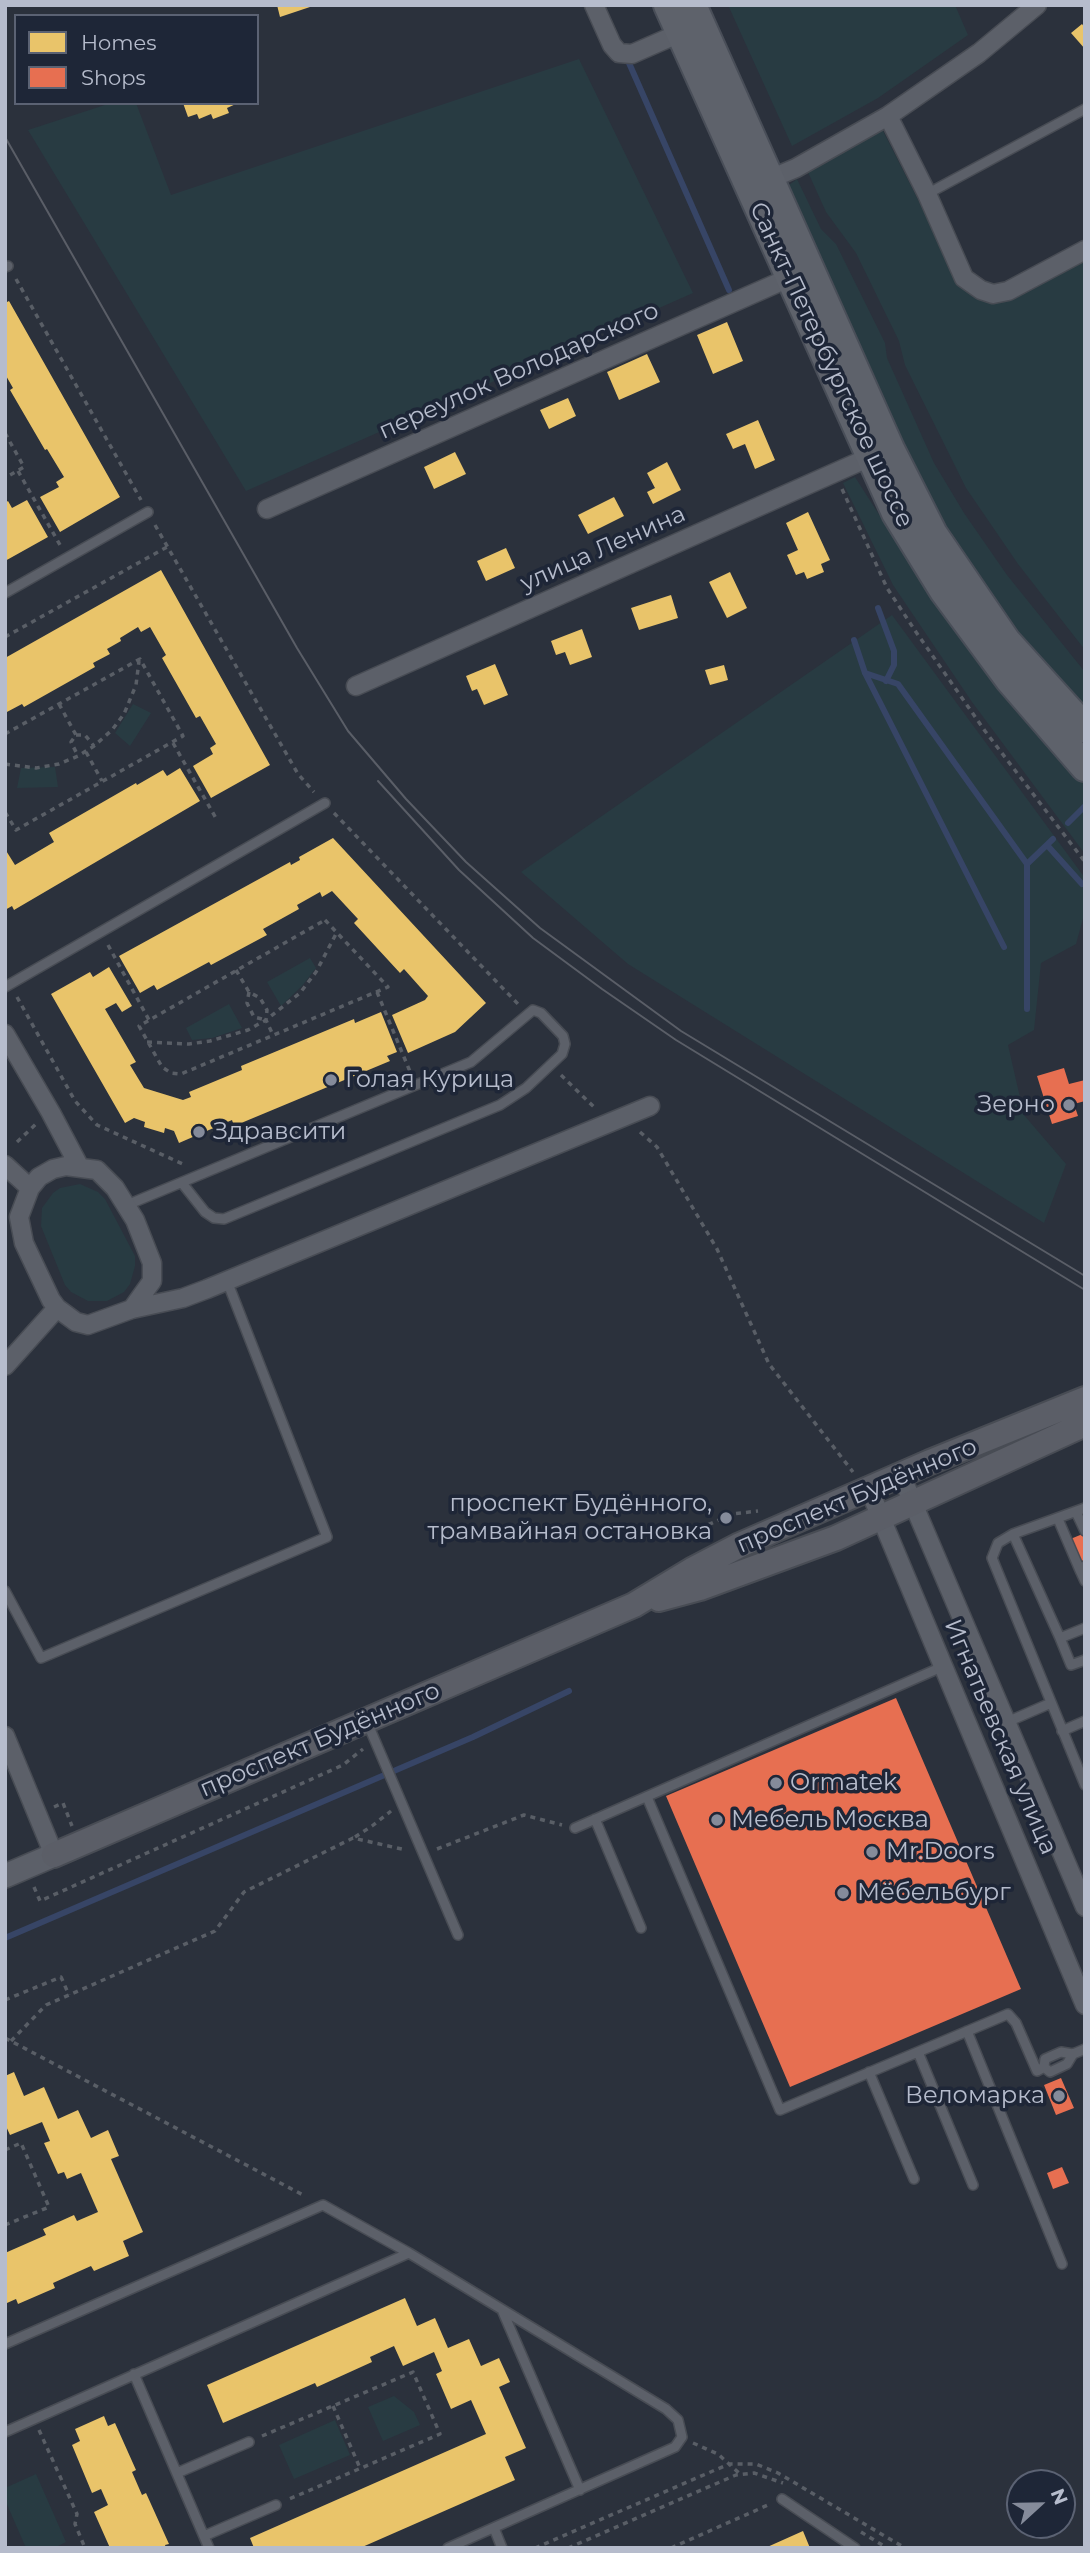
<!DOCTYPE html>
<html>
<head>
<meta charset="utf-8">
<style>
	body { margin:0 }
	#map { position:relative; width:1090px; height:2553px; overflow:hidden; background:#2b313c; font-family:Montserrat,sans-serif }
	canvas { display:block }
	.frame { position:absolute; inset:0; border:7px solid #b6bccc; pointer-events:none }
	.legend { position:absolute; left:14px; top:14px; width:245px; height:91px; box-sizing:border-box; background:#1e2637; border:2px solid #5b6273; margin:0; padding:9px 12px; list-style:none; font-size:21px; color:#b6bccc }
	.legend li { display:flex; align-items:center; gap:14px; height:35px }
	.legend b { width:35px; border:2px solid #5b6273 }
	.north { position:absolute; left:1006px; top:2469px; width:70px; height:70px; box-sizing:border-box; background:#1e2637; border:2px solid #5b6273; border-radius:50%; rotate:68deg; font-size:19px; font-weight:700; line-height:28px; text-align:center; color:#b6bccc }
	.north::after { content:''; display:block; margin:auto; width:24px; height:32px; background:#858b9a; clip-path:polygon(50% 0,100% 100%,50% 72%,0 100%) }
</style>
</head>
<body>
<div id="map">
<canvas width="1090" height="2553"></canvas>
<div class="frame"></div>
<ul class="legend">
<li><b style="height:19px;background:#e9c46a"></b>Homes</li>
<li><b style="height:19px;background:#e76f51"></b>Shops</li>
</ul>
<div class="north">N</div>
</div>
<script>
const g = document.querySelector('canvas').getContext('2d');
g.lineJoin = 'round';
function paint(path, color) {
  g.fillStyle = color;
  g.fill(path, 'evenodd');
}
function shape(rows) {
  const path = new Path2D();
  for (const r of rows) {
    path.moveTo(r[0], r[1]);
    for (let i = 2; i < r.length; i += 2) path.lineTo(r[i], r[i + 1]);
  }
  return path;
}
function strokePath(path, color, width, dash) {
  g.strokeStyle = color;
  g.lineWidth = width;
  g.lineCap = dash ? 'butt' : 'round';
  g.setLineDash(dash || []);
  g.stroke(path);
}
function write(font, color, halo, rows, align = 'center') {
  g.font = font + ' Montserrat,sans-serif';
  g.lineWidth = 7;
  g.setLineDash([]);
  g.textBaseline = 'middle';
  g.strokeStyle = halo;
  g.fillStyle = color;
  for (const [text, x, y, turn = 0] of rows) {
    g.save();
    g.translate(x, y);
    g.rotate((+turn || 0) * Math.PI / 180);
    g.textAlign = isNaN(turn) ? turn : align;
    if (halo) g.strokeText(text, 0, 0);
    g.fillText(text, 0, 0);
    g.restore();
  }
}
const green = shape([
	[728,5,955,5,968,35,878,98,792,146],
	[579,59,693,293,246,491,28,130,111,103,136,103,171,195],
	[881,127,960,282,970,292,1001,303,1085,258,1085,650,1018,564,966,488,905,365,899,341,856,253,826,212,807,170],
	[797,179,821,229,836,244,885,343,887,358,934,463,964,513,1007,575,1085,672,1085,715,1000,613,930,505,788,189,789,185],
	[855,477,901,549,1001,686,1081,780,1085,787,1085,854,972,702,893,585,843,483],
	[892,615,1085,878,1085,911,1076,944,1041,963,1034,1030,1008,1045,1024,1115,1066,1164,1044,1223,628,964,521,872],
	[133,704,151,713,130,746,115,733],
	[55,767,58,787,17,788,21,768],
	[310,958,316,968,302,986,281,1006,267,982],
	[229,1004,242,1028,212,1038,192,1040,186,1028],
	[80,1184,98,1192,105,1199,135,1256,135,1266,130,1284,124,1292,107,1301,88,1301,71,1292,65,1285,41,1226,42,1208,53,1193,60,1188],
	[394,2396,414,2412,420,2425,383,2441,368,2407],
	[335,2420,350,2455,294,2479,279,2445],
	[36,2474,66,2542,54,2548,26,2548,5,2500,5,2488]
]);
const homes = shape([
	[277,5,312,5,313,6,280,17],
	[1082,24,1085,28,1085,49,1071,33],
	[183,103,238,103,227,108,229,113,213,119,211,114,199,119,197,114,188,117],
	[9,301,120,497,60,532,40,497,59,487,56,482,64,477,47,449,45,450,10,390,13,388,5,374,5,303],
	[727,322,743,361,713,374,697,335],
	[647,354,660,382,619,400,607,372],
	[568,398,576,416,549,429,540,410],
	[758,420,775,460,755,469,745,444,733,449,726,434],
	[455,452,466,474,434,489,424,467],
	[667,462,681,490,653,504,647,492,655,488,647,473],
	[614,497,624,516,588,534,578,515],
	[27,500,48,537,5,561,5,503,8,501,12,508],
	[808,512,830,560,821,564,824,572,807,579,804,572,796,575,787,555,798,550,786,523],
	[506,548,515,568,486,581,477,561],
	[161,570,270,765,211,798,193,766,213,754,210,748,216,744,200,716,196,718,162,658,166,655,150,627,141,632,138,627,120,638,121,641,107,649,110,654,93,663,95,667,24,707,22,704,5,713,5,658],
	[730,572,747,608,727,618,709,582],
	[671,595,678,618,639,630,631,608],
	[582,629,592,657,570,665,565,652,556,655,551,641],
	[495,664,508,695,484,705,477,689,472,691,466,676],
	[724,665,728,680,710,685,705,670],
	[180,768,200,801,14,910,12,906,5,910,5,849,15,865,54,842,49,833,136,783,137,785,163,770,167,776],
	[333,838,486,1003,455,1032,408,1053,392,1015,425,1000,428,996,404,969,400,973,354,923,358,919,332,891,322,897,320,892,297,905,299,909,263,929,267,935,211,965,209,962,157,990,154,985,140,993,119,956,290,862,291,865,300,860,299,857],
	[109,967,132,1006,122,1012,116,1003,105,1009,136,1062,130,1065,144,1088,183,1100,191,1097,189,1092,242,1070,241,1066,354,1019,355,1023,381,1012,397,1052,387,1056,390,1061,234,1126,232,1120,179,1143,174,1131,165,1128,164,1133,144,1127,145,1122,134,1118,125,1123,51,994,90,972,93,977],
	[14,2072,24,2096,44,2087,58,2119,78,2110,91,2138,108,2130,119,2156,111,2159,143,2232,123,2241,129,2256,94,2271,91,2266,53,2283,55,2288,18,2304,16,2299,7,2303,5,2300,5,2253,46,2235,43,2229,74,2215,77,2221,98,2212,81,2173,67,2179,64,2172,58,2174,44,2143,50,2141,42,2122,10,2135,5,2124,5,2076],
	[405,2298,417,2326,435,2318,448,2348,469,2339,481,2366,499,2358,510,2382,499,2387,526,2448,505,2457,515,2480,360,2548,254,2548,250,2538,486,2434,471,2400,451,2409,436,2374,442,2371,434,2352,403,2366,394,2346,370,2357,372,2362,317,2387,315,2383,223,2423,207,2385],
	[104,2416,108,2426,115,2423,136,2470,132,2472,142,2495,146,2493,169,2544,165,2545,166,2548,110,2548,94,2512,108,2505,101,2489,92,2493,72,2445,80,2441,75,2429],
	[803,2531,810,2548,765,2548]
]);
const shops = shape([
	[1064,1068,1069,1084,1085,1080,1085,1101,1074,1104,1078,1116,1052,1124,1037,1076],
	[1085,1533,1085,1560,1078,1563,1068,1540],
	[896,1698,1021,1989,790,2087,666,1796],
	[1061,2078,1074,2108,1056,2115,1044,2085],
	[1062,2167,1069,2183,1053,2189,1047,2173]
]);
const stream = shape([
	[629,63,729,290],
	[878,608,894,651,894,665,886,681],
	[854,640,865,673,1004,947],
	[865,673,898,684,1027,864],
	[1068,823,1085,806],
	[1047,845,1082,884],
	[1027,1009,1027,864,1053,839],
	[5,1938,473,1737,569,1691]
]);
const path = shape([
	[16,279,141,500],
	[5,433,24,467,5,478],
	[18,471,60,545],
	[842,489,887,588,916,632,985,731,1085,862],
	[155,525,298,774,314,792],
	[5,637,167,547],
	[59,704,76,735,71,742,78,756],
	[5,734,140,659,183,736,16,830,5,812],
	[76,735,85,735,94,746],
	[173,743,217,820],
	[86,752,102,781],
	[5,764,36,768,59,764,78,756,94,746,112,730,124,714,136,685,139,661],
	[334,813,518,1004],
	[325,920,388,987,181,1074,171,1073,162,1067,139,1026,325,920],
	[108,945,149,1020],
	[236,970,249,992,260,998,267,1010,266,1020,273,1035],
	[249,992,247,1003,254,1017,266,1020],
	[377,992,411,1074],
	[17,997,75,1101,97,1125,185,1165],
	[147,1042,189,1044,210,1041,248,1030,266,1020,300,993,316,972,337,932],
	[561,1075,596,1109],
	[640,1132,657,1147,717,1249,769,1364,853,1472],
	[17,1142,36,1124],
	[681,1537,732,1514,758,1511],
	[54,1807,63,1803,72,1826],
	[355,1837,372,1826,391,1811],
	[437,1849,524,1815,562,1825],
	[34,1887,40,1901,343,1765,363,1749],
	[5,2000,61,1977,69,1995],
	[5,2038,305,2196],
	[11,2041,46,2005,215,1931,244,1892,353,1838,406,1850],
	[5,2150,21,2143,49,2207,5,2225],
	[333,2406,360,2468],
	[39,2430,77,2514,75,2524,85,2548],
	[262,2436,413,2372,440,2434,287,2500],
	[693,2443,718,2454,740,2474],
	[861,2532,887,2548],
	[535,2548,729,2464,756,2464,778,2473,905,2548],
	[568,2548,736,2475,754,2473,783,2483],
	[671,2548,768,2505]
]);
const service = shape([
	[927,194,1085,109],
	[5,267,8,266],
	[5,593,148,512],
	[5,987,325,803],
	[127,1205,471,1062,533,1010,541,1013,563,1036,565,1044,562,1054,526,1088,500,1105,224,1219,214,1218,205,1212,182,1183],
	[1085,1508,1013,1534,998,1543,992,1558,1085,1785],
	[1076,1512,1085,1531],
	[1058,1519,1079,1568,1085,1566],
	[1013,1534,1060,1638],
	[1079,1568,1085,1581],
	[5,1591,41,1658,327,1537,227,1281],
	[1085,1628,1060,1638,1071,1665,1085,1660],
	[367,1722,458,1935],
	[1007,1722,1051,1703],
	[1062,1731,1085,1721],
	[647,1797,780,2110,1008,2014,1016,2023,1037,2071,1044,2067,1050,2072,1067,2064,1073,2054,1085,2049],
	[595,1819,641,1928],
	[575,1828,944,1666],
	[967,2031,1062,2264],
	[918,2052,973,2185],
	[1044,2067,1045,2059,1061,2052,1073,2054],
	[869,2072,914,2179],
	[503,2312,580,2490],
	[5,2344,323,2205,409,2253,666,2409,678,2420,682,2437,675,2447,448,2548],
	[134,2374,209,2548],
	[5,2432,409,2253],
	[177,2473,249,2442],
	[782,2499,855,2548],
	[494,2528,502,2548],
	[204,2536,276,2505]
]);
const minor = shape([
	[594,5,612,45,619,53,632,54,680,33],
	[888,116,927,194,964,278,981,290,993,294,1008,291,1085,250],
	[770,179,796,168,888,116,979,53,1037,5],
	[267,509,791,277],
	[356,686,870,457],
	[5,1034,51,1113,79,1166],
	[5,1165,30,1188],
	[66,1166,97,1170,115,1188,135,1220,152,1263,152,1281,132,1309,88,1325,76,1322,57,1308,51,1300,24,1243,19,1217,30,1188,39,1177,53,1169,66,1166],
	[132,1309,183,1298,207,1289,650,1106],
	[5,1366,57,1308],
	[901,1475,1085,1907],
	[869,1489,1085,2005],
	[5,1736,54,1855]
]);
const tertiary = shape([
	[5,1876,54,1855]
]);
const secondary = shape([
	[659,1599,700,1588,836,1538,1085,1424],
	[54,1855,634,1605,692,1570,740,1545,930,1462,1085,1399]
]);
const primary = shape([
	[668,5,896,513,944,591,1009,679,1085,767],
	[692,5,890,449,933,534,1006,641,1085,728]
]);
const tram = shape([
	[5,137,297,648,348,731,406,799,466,862,540,928,681,1031,1085,1276],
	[378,781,459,870,533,938,602,989,676,1040,1085,1290]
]);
const markers = [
	[331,1080,7,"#858b9a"],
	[1069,1105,7,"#858b9a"],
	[199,1132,7,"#858b9a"],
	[726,1518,7,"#858b9a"],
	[776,1783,7,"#858b9a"],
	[717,1820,7,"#858b9a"],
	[872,1852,7,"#858b9a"],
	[843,1893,7,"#858b9a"],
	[1059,2096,7,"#858b9a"]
];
const streetNames = [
	["Санкт-Петербургское шоссе",831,365,65],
	["переулок Володарского",519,371,-24],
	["улица Ленина",603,549,-24],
	["проспект Будённого",857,1496,-23],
	["Игнатьевская улица",1000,1737,67],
	["проспект Будённого",320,1740,-23]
];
const poiNames = [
	["Голая Курица",345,1080],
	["Зерно",1055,1105,"right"],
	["Здравсити",213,1132],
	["проспект Будённого,",712,1504,"right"],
	["трамвайная остановка",712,1532,"right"],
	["Ormatek",790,1783],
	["Мебель Москва",731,1820],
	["Mr.Doors",886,1852],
	["Мёбельбург",857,1893],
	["Веломарка",1045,2096,"right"]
];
paint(green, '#283b42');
paint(homes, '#e9c46a');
paint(shops, '#e76f51');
strokePath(stream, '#374566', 6);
strokePath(service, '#484c54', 12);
strokePath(minor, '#484c54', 21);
strokePath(tertiary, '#484c54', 26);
strokePath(secondary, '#484c54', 28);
strokePath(primary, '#494e58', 32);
strokePath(path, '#595e66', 3.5, [5, 5]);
strokePath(service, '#5c6069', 9);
strokePath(minor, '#5c6069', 18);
strokePath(tertiary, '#5c6069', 23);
strokePath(secondary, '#5b5e67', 24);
strokePath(primary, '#5e626b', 28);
strokePath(tram, '#5a5e67', 2);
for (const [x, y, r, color] of markers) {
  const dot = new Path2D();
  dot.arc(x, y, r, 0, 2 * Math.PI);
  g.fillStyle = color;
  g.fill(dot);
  strokePath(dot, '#1e2637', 2.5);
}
write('24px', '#b6bccc', '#1e2637', streetNames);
write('24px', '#b6bccc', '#1e2637', poiNames, 'left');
</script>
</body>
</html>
